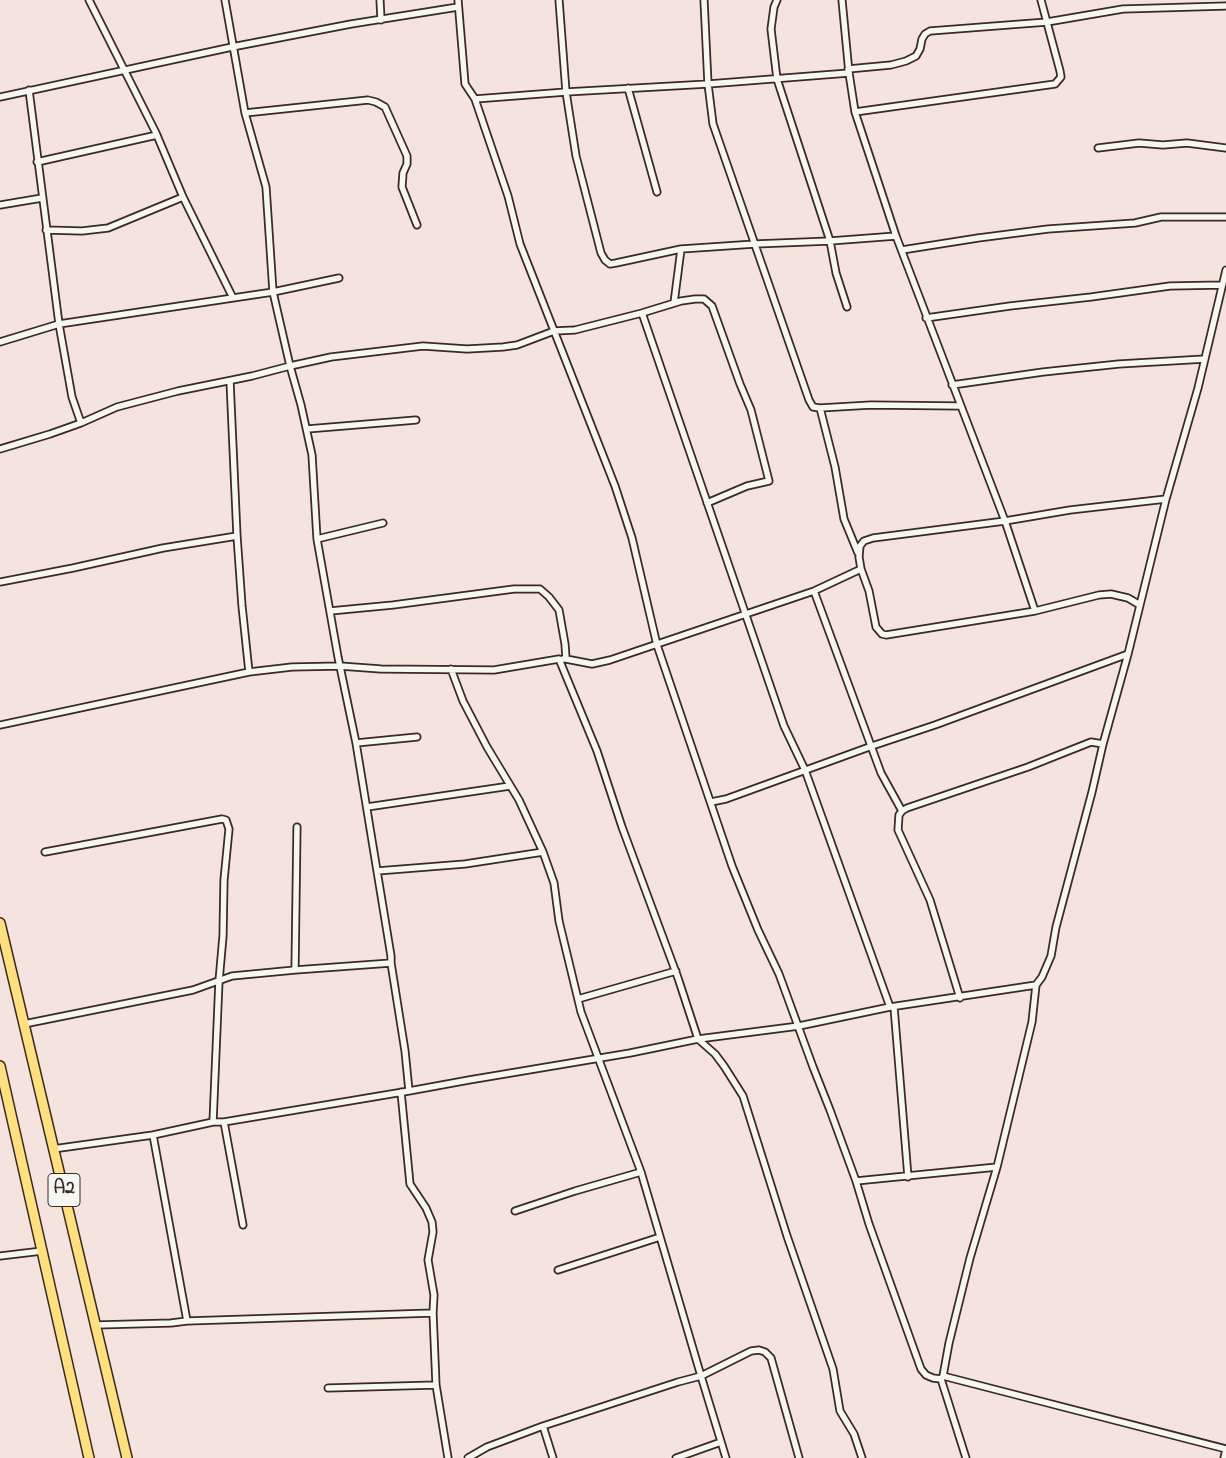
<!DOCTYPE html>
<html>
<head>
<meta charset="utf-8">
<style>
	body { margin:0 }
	canvas { display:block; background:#f4e3de }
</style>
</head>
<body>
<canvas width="1226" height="1458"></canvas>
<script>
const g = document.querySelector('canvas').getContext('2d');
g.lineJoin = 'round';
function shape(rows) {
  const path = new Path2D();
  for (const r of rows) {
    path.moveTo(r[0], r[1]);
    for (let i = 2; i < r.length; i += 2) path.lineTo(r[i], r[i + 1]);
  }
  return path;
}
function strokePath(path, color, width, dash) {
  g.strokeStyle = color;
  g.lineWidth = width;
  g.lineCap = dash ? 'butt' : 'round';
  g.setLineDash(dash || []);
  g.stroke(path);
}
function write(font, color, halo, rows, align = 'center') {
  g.font = font + ' "Indie Flower",sans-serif';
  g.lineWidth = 4;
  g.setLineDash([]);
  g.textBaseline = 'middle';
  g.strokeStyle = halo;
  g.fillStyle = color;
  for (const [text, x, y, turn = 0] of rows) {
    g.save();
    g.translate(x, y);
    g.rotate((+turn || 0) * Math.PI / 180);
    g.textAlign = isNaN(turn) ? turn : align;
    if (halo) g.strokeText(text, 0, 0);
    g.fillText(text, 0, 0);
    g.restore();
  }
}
const minor = shape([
	[89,0,156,133,183,197,233,298],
	[225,0,245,113,266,187,273,292,339,278],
	[380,0,381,20],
	[458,0,465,84,475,99,566,92,708,84,849,73],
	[559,0,566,92,576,156,601,253,605,260,610,264,616,263,681,249,755,244,830,241,896,236,1005,521,1070,510,1166,499],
	[704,0,708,84,713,124,809,400,813,407,820,408,871,405,960,406],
	[777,0,774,7,771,29,777,79,830,241,836,273,847,307],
	[842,0,849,73,855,112,896,236],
	[848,69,891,65,906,61,916,56,920,49,922,39,925,34,930,31,1047,22,1123,9,1226,6],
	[628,88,657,192],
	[29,90,59,324,72,397,81,423],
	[0,97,232,47,351,24,458,7],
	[475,99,508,196,520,244,615,486,632,538,657,645,732,866,758,930,779,974,813,1067,830,1110,856,1181,869,1224,921,1369,926,1375,933,1378,941,1379,943,1376,949,1343,970,1258,997,1167,1032,1022,1036,985],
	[855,112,1055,84,1061,77,1060,71,1041,0],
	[245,113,368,100,376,102,385,107,407,156,407,164,403,173,402,187,417,225],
	[1098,148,1139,143,1163,145,1187,143,1226,148],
	[37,162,157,135],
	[0,205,42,198],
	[46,230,82,231,108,228,183,197],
	[902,250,978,238,1048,229,1135,223,1161,217,1226,217],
	[674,303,681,249],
	[926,318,1010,306,1091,297,1170,286,1222,285],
	[0,342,59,324,273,292,290,366,331,357,423,346,467,349,503,347,517,345,554,331,575,330,642,313],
	[952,385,1043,372,1119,364,1205,359],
	[820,408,835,467,844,519,858,553],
	[307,429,416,420],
	[0,449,50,434,81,423,117,407,178,391,252,376,290,366,301,405,312,455,317,539,338,657,356,743,391,956,391,963,295,970,232,976,193,990,24,1024],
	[707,503,747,486,769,481,751,410,740,384,712,306,704,299,695,299,681,301,642,313,784,726,805,770,890,1007],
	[237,536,242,606,249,672],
	[317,539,383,523],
	[861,569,869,591,876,627,882,634,886,635,1035,611,1099,595,1111,594,1128,598,1140,605],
	[0,582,73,568,163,548,237,536,230,381],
	[814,591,881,773,902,811],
	[330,611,393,605,514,589,540,589,549,597,559,610,565,644,566,659,563,659],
	[566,659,592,664,610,660,814,591,861,569,859,557,860,546,864,541,873,538,1005,521,1035,611],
	[451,669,463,701,487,747,519,800,543,852,554,883,559,921,581,1012,641,1172,701,1376,678,1382,543,1426,487,1447,468,1458],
	[0,725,249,672,292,667,340,666,381,669,494,670,559,659,597,751,622,827,678,978,698,1039,715,1054,724,1066,743,1096,787,1236,833,1369,840,1411,854,1434,862,1458],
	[356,743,417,737],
	[711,802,726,799,872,746,935,725,1128,654],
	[367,807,510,786],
	[45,852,222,819,226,820,229,829,224,880,223,936,219,981,213,1122],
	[377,871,465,864,543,852],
	[391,963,405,1051,409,1091],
	[295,970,297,827],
	[960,998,930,900,898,830,899,815,902,811,907,808,1028,767,1091,742,1103,744],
	[578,999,676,971],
	[894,1007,908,1177],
	[224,1122,243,1225],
	[53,1149,153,1135,213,1122,224,1122,409,1091,469,1080,630,1053,698,1039,799,1026,890,1007,1036,985,1042,977,1051,956,1056,927,1092,792,1103,744,1128,654,1166,499,1198,388,1226,270],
	[856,1181,997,1167],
	[515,1211,575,1191,641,1172],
	[0,1256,42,1251],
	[558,1270,660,1237],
	[433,1313,436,1385,448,1458],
	[187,1321,433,1313,434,1295,428,1260,433,1232,432,1222,426,1208,410,1184,401,1092],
	[96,1325,171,1323,187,1321,153,1135],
	[943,1376,1226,1449],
	[941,1379,966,1458],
	[328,1388,436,1385],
	[543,1426,553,1458],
	[676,1458,721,1442],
	[726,1458,701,1376,751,1351,759,1350,765,1352,771,1358,799,1458],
	[1224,1458,1226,1449]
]);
const trunk = shape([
	[0,923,127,1458],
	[0,1066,89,1458]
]);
const shields = [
	[64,1190,32]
];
const shieldNames = [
	["A2",64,1190]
];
strokePath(minor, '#3b2a1e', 9);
strokePath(trunk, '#3b2a1e', 12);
strokePath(minor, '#f6f6f2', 5.5);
strokePath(trunk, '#ffdf80', 9);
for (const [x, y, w] of shields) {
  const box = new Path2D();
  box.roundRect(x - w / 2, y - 16.5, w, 33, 4);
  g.fillStyle = '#f6f6f2';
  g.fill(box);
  strokePath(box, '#3b2a1e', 1);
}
write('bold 19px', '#3b2a1e', null, shieldNames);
</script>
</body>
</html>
